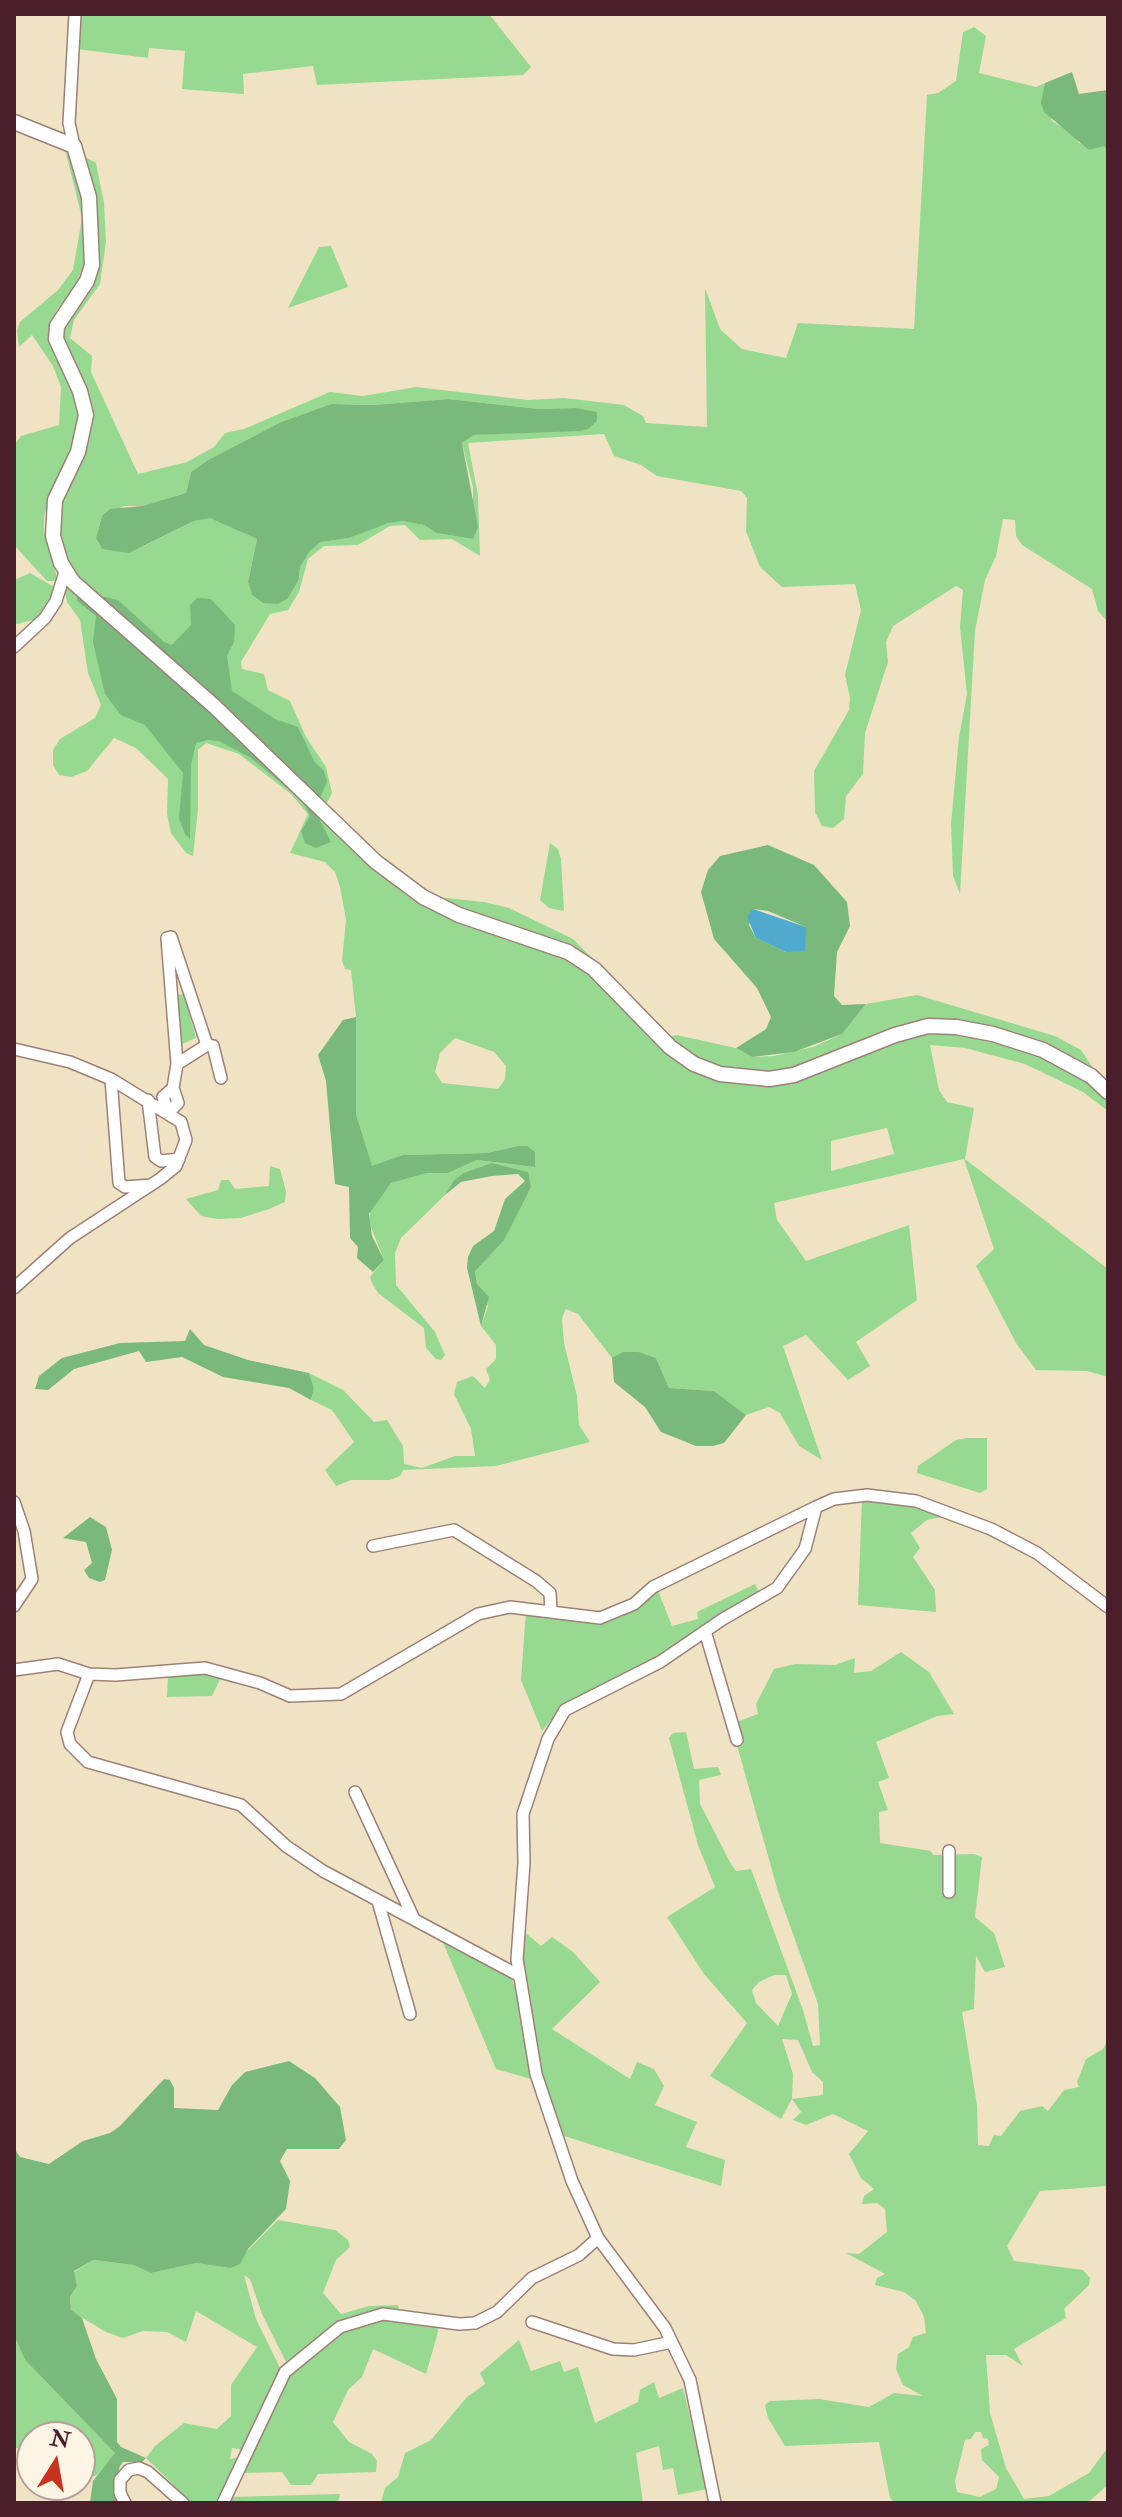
<!DOCTYPE html>
<html>
<head>
<meta charset="utf-8">
<style>
	body { margin:0 }
	#map { position:relative; width:1122px; height:2517px; overflow:hidden; background:#f0e3c4; font-family:"IM FELL Double Pica",serif }
	canvas { display:block }
	.frame { position:absolute; inset:0; border:16px solid #4a1f2b; pointer-events:none }
	.north { position:absolute; left:16px; top:2421px; width:80px; height:80px; box-sizing:border-box; background:#fcf5e5; border:2px solid #b59f9b; border-radius:50%; rotate:11deg; font-size:22px; font-weight:700; line-height:32px; text-align:center; color:#4a1f2b }
	.north::after { content:''; display:block; margin:auto; width:28px; height:36px; background:#c8321e; clip-path:polygon(50% 0,100% 100%,50% 72%,0 100%) }
</style>
</head>
<body>
<div id="map">
<canvas width="1122" height="2517"></canvas>
<div class="frame"></div>
<div class="north">N</div>
</div>
<script>
const g = document.querySelector('canvas').getContext('2d');
g.lineJoin = 'round';
function paint(path, color) {
  g.fillStyle = color;
  g.fill(path, 'evenodd');
}
function shape(rows) {
  const path = new Path2D();
  for (const r of rows) {
    path.moveTo(r[0], r[1]);
    for (let i = 2; i < r.length; i += 2) path.lineTo(r[i], r[i + 1]);
  }
  return path;
}
function strokePath(path, color, width, dash) {
  g.strokeStyle = color;
  g.lineWidth = width;
  g.lineCap = dash ? 'butt' : 'round';
  g.setLineDash(dash || []);
  g.stroke(path);
}
const green = shape([
	[80,14,489,14,531,67,523,75,317,85,313,66,243,74,244,94,182,89,185,51,149,48,148,58,77,49],
	[974,27,986,36,979,73,1036,87,1045,83,1044,95,1052,121,1075,135,1079,143,1104,146,1108,152,1108,622,1098,611,1092,589,1022,545,1016,536,1015,520,1003,519,996,556,985,580,975,631,960,894,953,876,951,824,959,737,967,694,960,627,963,590,956,586,893,626,886,642,888,662,865,733,863,774,846,796,844,819,833,828,822,826,815,812,814,771,849,710,850,698,845,675,861,610,855,584,782,587,760,567,746,531,747,498,741,491,657,476,641,465,614,456,604,434,468,443,478,495,480,556,452,539,420,540,405,525,390,526,358,545,324,546,308,559,299,592,288,610,270,614,241,662,242,669,264,674,268,690,290,701,306,737,326,767,332,793,327,803,327,825,376,871,414,901,446,898,484,902,509,908,573,939,603,969,606,992,658,1042,676,1035,736,1048,752,1057,774,1056,813,1047,842,1034,866,1004,917,995,1055,1036,1081,1050,1101,1080,1108,1111,1083,1092,1025,1064,965,1048,930,1045,939,1090,947,1102,974,1108,965,1159,1108,1269,1108,1377,1087,1371,1036,1370,1016,1343,976,1266,994,1249,964,1159,774,1203,777,1220,806,1261,909,1225,917,1300,856,1342,870,1366,848,1380,806,1335,783,1346,822,1460,799,1446,780,1413,769,1407,746,1415,713,1391,669,1388,656,1358,639,1352,612,1358,578,1314,566,1309,562,1318,564,1343,577,1396,579,1425,590,1442,496,1466,403,1470,400,1476,390,1480,351,1480,336,1486,325,1470,354,1442,332,1410,311,1400,314,1388,309,1373,343,1390,374,1422,387,1420,403,1446,404,1464,422,1468,455,1456,475,1456,471,1429,454,1394,457,1382,473,1376,485,1388,490,1380,486,1369,496,1359,496,1345,481,1326,488,1306,477,1284,475,1271,531,1187,527,1172,492,1163,454,1180,445,1195,401,1238,395,1253,396,1285,435,1332,445,1355,441,1360,436,1359,426,1348,424,1328,378,1293,372,1283,370,1277,384,1260,369,1222,371,1207,391,1183,426,1173,448,1173,477,1160,535,1167,518,1146,487,1153,403,1155,372,1167,356,1114,356,1017,351,970,345,969,342,961,346,920,340,887,335,872,325,862,290,853,308,814,291,794,239,754,206,743,198,750,198,809,193,856,186,853,171,833,167,814,168,779,136,748,114,738,87,771,71,777,59,775,53,765,53,750,60,739,95,718,101,705,88,673,80,620,67,602,64,587,56,515,88,435,59,338,79,298,89,250,76,285,56,311,50,328,49,340,78,406,79,423,74,444,51,490,44,517,44,532,58,581,47,581,14,545,14,445,21,436,59,425,61,387,53,366,32,335,19,347,17,331,20,322,58,290,73,270,82,218,64,145,96,163,104,203,106,242,100,284,74,320,70,338,92,356,91,372,138,474,187,462,214,447,225,433,244,429,330,392,363,396,416,387,528,400,564,398,624,405,643,416,646,423,707,427,705,288,720,329,742,349,786,358,798,323,914,329,927,95,938,93,956,81,963,32],
	[448,399,539,409,575,408,588,429,474,435,462,443,473,487,473,539,436,533,424,525,403,521,388,522,349,538,321,542,310,551,300,567,299,580,263,603,252,595,248,582,257,539,210,517,194,521,144,546,102,549,96,538,102,516,125,506,142,506,186,493,191,472,208,460,281,422,331,404,374,405],
	[455,1038,494,1052,506,1066,505,1079,498,1089,442,1083,435,1072,440,1053],
	[887,1128,894,1154,831,1171,831,1141],
	[331,246,348,287,288,308,319,247],
	[30,573,56,588,37,619,17,624,14,621,14,580],
	[550,843,558,849,561,859,564,911,549,908,540,900],
	[184,994,196,1038,182,1044,177,995],
	[270,1166,280,1169,286,1191,285,1202,269,1209,241,1218,218,1219,201,1216,186,1199,218,1190,221,1180,229,1180,235,1189,269,1186],
	[967,1438,987,1438,987,1489,980,1493,917,1473,918,1466,956,1440],
	[862,1498,904,1502,947,1516,927,1520,911,1533,920,1548,913,1557,935,1590,936,1612,858,1605],
	[755,1584,759,1592,657,1658,565,1703,542,1731,521,1680,526,1610,600,1621,657,1588,672,1626,698,1619,697,1612],
	[901,1652,929,1672,954,1714,937,1716,876,1742,889,1778,878,1782,888,1810,879,1812,880,1843,931,1851,933,1855,974,1854,982,1857,975,1917,994,1933,1005,1967,985,1972,976,1956,974,2009,962,2012,977,2105,978,2145,989,2146,994,2135,1001,2136,1020,2111,1042,2106,1048,2111,1064,2090,1079,2087,1077,2082,1086,2059,1103,2049,1108,2039,1108,2186,1040,2191,1007,2246,1014,2261,1083,2270,1090,2278,1089,2285,1064,2309,1066,2318,1014,2349,1023,2366,1006,2355,986,2355,990,2413,1006,2468,1024,2499,1049,2496,1089,2473,1108,2447,1108,2485,1087,2503,895,2503,890,2498,879,2442,785,2446,768,2418,765,2405,770,2401,819,2399,869,2407,894,2393,923,2396,903,2385,896,2369,898,2354,909,2347,913,2337,926,2333,924,2317,916,2301,904,2292,875,2285,877,2278,885,2274,846,2253,859,2254,887,2232,885,2209,877,2203,862,2204,864,2196,874,2189,861,2178,849,2154,868,2131,833,2114,806,2125,793,2120,801,2112,792,2099,781,2119,710,2076,747,2023,704,1974,667,1917,715,1887,698,1845,669,1738,673,1733,686,1732,694,1769,718,1767,721,1775,699,1780,700,1804,731,1864,736,1871,751,1869,803,2010,813,2046,820,2045,818,2004,779,1895,731,1724,758,1714,756,1704,774,1669,795,1664,835,1665,855,1658,854,1673,871,1671],
	[774,1975,786,1975,792,1994,778,2026,756,2003,752,1990,759,1982],
	[782,2039,798,2040,812,2072,823,2082,823,2095,792,2099,793,2074],
	[975,2432,981,2432,983,2438,988,2439,989,2445,981,2449,982,2460,999,2477,996,2489,980,2497,957,2492,955,2481,965,2440,971,2439],
	[189,1671,222,1675,212,1696,167,1697,168,1673],
	[521,1929,541,1946,552,1937,573,1952,600,1982,552,2029,630,2079,637,2062,654,2069,664,2086,655,2105,697,2122,686,2147,725,2160,721,2186,561,2135,536,2062,521,1974],
	[442,1940,509,1975,514,1984,531,2079,496,2069],
	[278,2220,335,2230,348,2240,350,2247,336,2260,323,2293,341,2314,369,2306,398,2305,399,2309,375,2310,343,2320,286,2362,262,2314,250,2279,244,2275,256,2319,281,2370,243,2450,232,2448,230,2459,240,2457,215,2503,192,2503,146,2458,155,2446,184,2423,217,2429,231,2416,231,2385,257,2347,196,2311,186,2342,167,2332,143,2331,123,2338,106,2332,71,2311,70,2297,77,2286,74,2272,94,2260,133,2265,151,2273,196,2263,230,2268],
	[375,2318,437,2324,438,2332,426,2374,373,2349,362,2377,348,2390,333,2422,349,2442,372,2454,377,2461,376,2472,318,2474,311,2485,291,2485,282,2472,242,2473,273,2399,279,2399,290,2373,335,2333],
	[14,2335,25,2360,116,2454,96,2476,80,2474,80,2437,32,2437,32,2444,14,2449],
	[519,2340,531,2371,560,2361,564,2372,578,2367,595,2423,638,2402,640,2390,654,2382,659,2398,683,2388,707,2489,678,2495,673,2468,663,2470,659,2446,636,2453,643,2503,381,2503,385,2488,398,2477,405,2453,431,2440,467,2397,485,2384,480,2373],
	[340,2494,338,2503,227,2503,230,2497]
]);
const forest = shape([
	[1072,72,1079,94,1108,90,1108,152,1104,146,1089,150,1044,112,1041,103,1045,83],
	[448,399,539,409,575,408,597,412,597,421,588,429,580,431,474,435,462,443,478,527,473,539,436,533,424,525,402,521,388,523,349,538,321,542,310,551,300,567,299,579,288,598,278,604,263,603,252,595,248,582,257,539,210,518,194,521,129,553,102,549,96,538,102,516,110,509,142,506,186,493,191,472,208,460,281,422,331,404,374,405],
	[78,591,118,600,164,642,172,645,191,625,190,605,197,598,211,599,235,625,234,642,227,656,232,691,275,719,298,727,314,761,324,771,327,781,315,811,331,842,316,848,305,843,301,831,310,816,302,800,251,758,219,741,208,740,196,743,191,765,190,839,185,834,179,818,183,773,145,725,121,715,105,694,93,642,96,616,77,601],
	[768,845,814,865,847,902,850,926,837,952,834,996,842,1005,866,1004,842,1034,794,1052,752,1057,736,1048,766,1029,771,1017,757,988,714,939,701,892,708,870,720,856],
	[753,909,768,911,806,927,786,952,756,938,749,925],
	[356,1017,356,1114,372,1166,403,1155,487,1153,518,1146,527,1146,535,1152,535,1167,477,1160,448,1173,427,1173,391,1183,369,1214,372,1236,384,1260,373,1272,357,1258,358,1247,350,1238,349,1187,335,1184,326,1081,318,1055,343,1020],
	[492,1163,528,1172,531,1187,504,1240,475,1271,477,1284,489,1297,481,1326,467,1268,468,1257,473,1246,494,1231,505,1199,525,1181,518,1174,492,1176,461,1182,445,1195,454,1180,464,1173],
	[190,1329,204,1345,248,1360,309,1373,314,1388,311,1400,289,1388,223,1377,182,1357,146,1362,139,1351,74,1369,48,1390,35,1389,39,1376,62,1358,120,1343,185,1341],
	[623,1352,639,1352,656,1358,669,1388,714,1391,746,1415,724,1443,713,1446,696,1446,661,1432,645,1407,614,1382,612,1358],
	[90,1517,106,1527,112,1550,105,1580,100,1582,89,1578,84,1570,92,1563,86,1542,63,1538],
	[289,2061,315,2078,340,2107,346,2140,339,2149,287,2149,280,2161,290,2181,286,2209,248,2249,240,2264,230,2268,196,2263,151,2273,133,2265,94,2260,74,2271,77,2286,70,2297,71,2310,82,2318,96,2359,117,2399,117,2442,121,2447,146,2458,142,2462,123,2462,120,2466,114,2488,121,2503,90,2502,93,2481,115,2453,25,2360,14,2335,14,2148,20,2157,49,2164,83,2141,110,2133,120,2126,164,2079,170,2080,174,2088,174,2108,218,2110,232,2085,245,2072]
]);
const water = shape([
	[753,909,806,927,805,951,786,952,756,938,747,917]
]);
const minor = shape([
	[74,146,69,123,75,14],
	[14,647,45,618,56,601,65,572],
	[207,1045,213,1046,221,1078],
	[14,1049,70,1062,111,1079,181,1122,186,1140,176,1166,160,1179,70,1238,14,1288],
	[111,1079,119,1183,125,1187,151,1185],
	[173,1088,163,1097,168,1113,178,1103,173,1088,177,1064,167,938,171,937,207,1045,177,1064],
	[148,1100,155,1157,161,1161,179,1159],
	[14,1502,24,1531,32,1579,14,1606],
	[373,1546,454,1530,536,1581,550,1593,551,1611],
	[705,1631,737,1740],
	[14,1670,58,1664,89,1674,116,1675,205,1668,260,1683,290,1696,341,1694,478,1614,510,1607,600,1618,634,1604,653,1587,816,1507,834,1499,867,1495,916,1501,991,1529,1037,1553,1108,1607],
	[89,1674,67,1732,70,1744,88,1762,241,1805,286,1846,323,1871,518,1975],
	[355,1792,414,1919],
	[949,1851,949,1892],
	[378,1901,410,2014],
	[532,2322,613,2349,634,2350,672,2342],
	[125,2503,120,2493,120,2480,129,2470,139,2468,148,2472,183,2503],
	[223,2503,285,2372,340,2327,383,2314,459,2324,475,2323,497,2312,532,2278,579,2255,598,2238],
	[715,2503,690,2380,665,2328,598,2238,572,2181,536,2074,517,1959,524,1863,523,1814,548,1739,565,1710,660,1662,723,1619,777,1588,805,1549,816,1507]
]);
const tertiary = shape([
	[14,122,74,146,89,197,92,265,87,281,57,326,56,339,80,391,86,415,78,452,55,500,53,536,61,563,73,582,214,706,376,862,423,897,459,915,568,952,594,969,670,1047,694,1064,720,1074,769,1079,794,1075,895,1035,928,1026,956,1027,993,1034,1043,1050,1091,1076,1108,1092]
]);
paint(green, '#97d991');
paint(forest, '#79b97b');
paint(water, '#4faacd');
strokePath(minor, '#9d8178', 14);
strokePath(tertiary, '#9d8178', 17);
strokePath(minor, '#fff', 11);
strokePath(tertiary, '#fff', 14);
</script>
</body>
</html>
